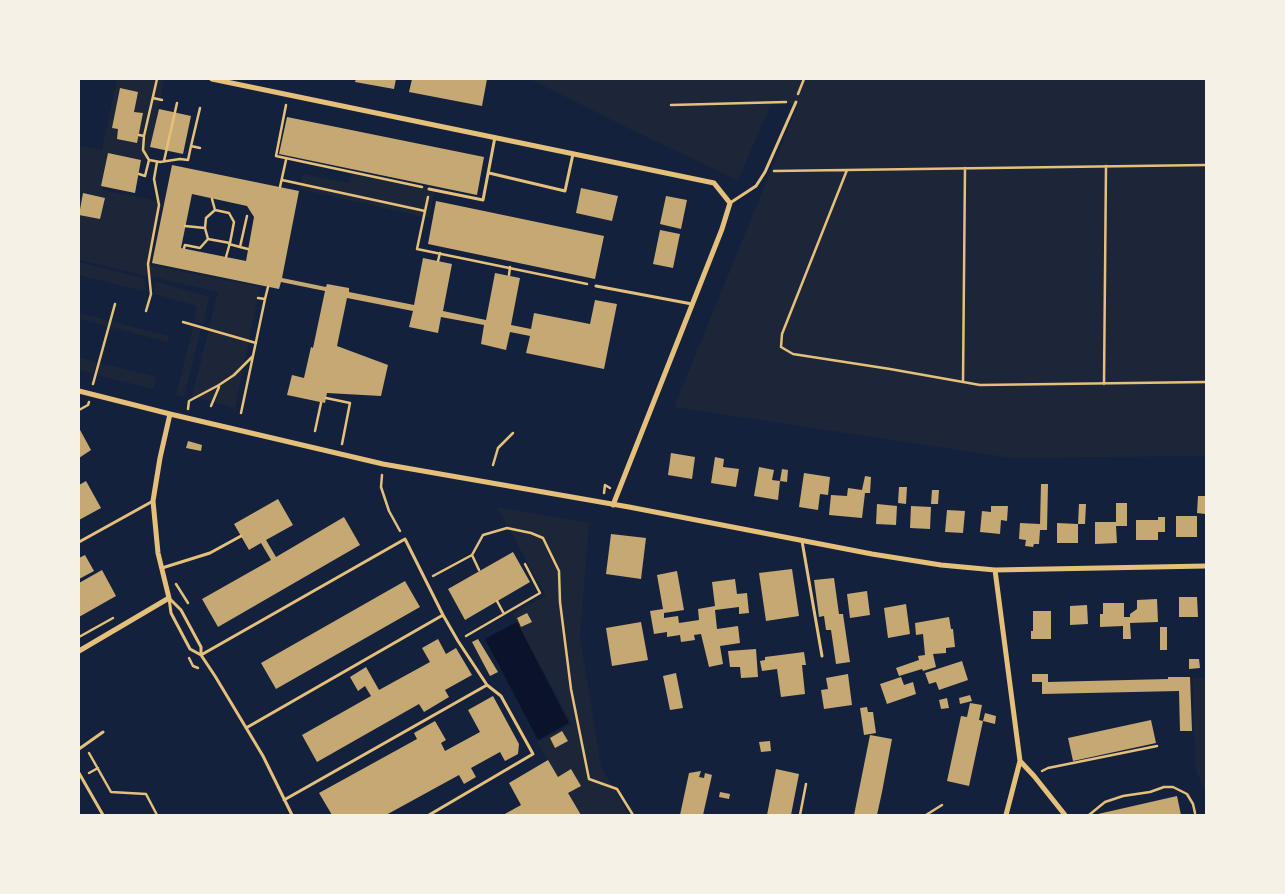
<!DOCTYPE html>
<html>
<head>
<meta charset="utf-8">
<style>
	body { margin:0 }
	#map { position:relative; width:1285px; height:894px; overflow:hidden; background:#14213d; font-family:"Crimson Pro",serif }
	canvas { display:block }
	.frame { position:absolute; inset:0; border:80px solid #f6f1e7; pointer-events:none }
</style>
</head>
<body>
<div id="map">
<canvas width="1285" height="894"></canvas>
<div class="frame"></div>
</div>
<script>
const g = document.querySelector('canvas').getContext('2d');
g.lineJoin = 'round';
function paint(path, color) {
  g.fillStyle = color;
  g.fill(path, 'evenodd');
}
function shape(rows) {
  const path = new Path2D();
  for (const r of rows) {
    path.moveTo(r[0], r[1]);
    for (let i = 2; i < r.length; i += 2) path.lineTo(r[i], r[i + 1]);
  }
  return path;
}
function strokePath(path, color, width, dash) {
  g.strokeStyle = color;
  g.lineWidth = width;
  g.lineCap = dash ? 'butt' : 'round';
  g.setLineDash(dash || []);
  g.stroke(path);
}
const green = shape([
	[117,79,152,79,164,81,148,160,108,153,101,186,103,190,162,202,150,265,260,287,235,408,192,397,218,292,79,260,79,146,102,150],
	[530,79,1206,79,1206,456,1011,458,674,407,797,107,790,103,771,104,738,180,638,133],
	[352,172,435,189,429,218,299,189,303,174,349,183],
	[79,262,145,279,146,292,79,275],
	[155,281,209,297,203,324,194,322,197,306,154,294],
	[79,313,169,336,168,342,79,319],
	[193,327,201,329,184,397,176,395],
	[79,357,97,362,93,374,79,370],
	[100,363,156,377,153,389,97,375],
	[497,507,589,523,580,637,601,767,629,815,581,815,537,742,572,724,512,614,546,596],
	[1193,678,1206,678,1206,795,1195,767]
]);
const water = shape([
	[517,622,569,723,538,740,485,639]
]);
const building = shape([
	[356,79,396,79,394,89,355,82],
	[412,79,487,79,482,106,409,92],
	[120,88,138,92,134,112,143,113,137,143,117,139,118,129,112,128],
	[159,109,191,116,183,154,150,147],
	[287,117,484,157,477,195,279,154],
	[108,153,141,160,135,193,101,186],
	[172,165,299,191,282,278,326,287,327,284,349,288,349,292,414,305,423,258,452,264,443,311,486,320,495,273,520,278,511,325,531,329,534,313,590,324,595,300,617,304,604,369,526,353,530,336,510,332,506,350,481,344,484,325,441,317,438,333,409,327,413,311,347,298,337,346,388,365,381,396,327,393,325,403,287,395,292,375,304,378,311,347,313,348,325,291,281,282,279,289,152,263],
	[192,194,247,206,254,217,246,261,181,248],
	[581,188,618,196,612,221,576,213],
	[83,193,105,198,100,219,79,215],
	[666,196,687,200,681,229,660,224],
	[436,201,604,236,595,279,428,244],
	[660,230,680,234,673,268,653,264],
	[79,428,91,450,79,458],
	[188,441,202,445,201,451,186,448],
	[671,453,695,457,692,479,668,475],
	[715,457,724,459,723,467,739,469,736,487,711,483],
	[759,467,774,470,772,480,780,481,778,500,754,496],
	[782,469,788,470,787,482,780,481],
	[804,473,830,477,828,495,820,494,818,510,799,507],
	[865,476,871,477,870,493,865,493,862,518,829,515,831,495,847,496,848,488,862,490],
	[86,481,101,508,79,520,79,485],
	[1041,484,1048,484,1047,530,1040,530,1039,544,1034,544,1033,547,1025,546,1026,540,1019,539,1020,523,1040,524],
	[899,487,907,487,906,504,898,503],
	[932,490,939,490,938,504,931,504],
	[1198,496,1205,496,1205,514,1197,513],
	[278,499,293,525,266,540,276,557,344,517,360,545,218,627,202,599,271,560,261,543,249,550,234,524],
	[1116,503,1127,503,1127,526,1116,526,1117,543,1095,544,1095,522,1116,522],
	[877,504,897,506,896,525,876,524],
	[1079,504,1086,504,1085,524,1078,524],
	[911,506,931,507,930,529,910,528],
	[991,506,1008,506,1007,521,1001,520,1000,534,980,532,982,511,991,512],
	[947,510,965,511,963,533,945,532],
	[1176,516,1197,516,1197,537,1176,537],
	[1158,517,1165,517,1165,532,1158,532,1158,540,1136,540,1136,520,1158,520],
	[1057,523,1078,524,1078,543,1057,543],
	[611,534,646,538,641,579,606,574],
	[513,552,530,582,465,620,448,589],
	[85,555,94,571,79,579,79,558],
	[792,569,799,616,766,621,759,573],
	[102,570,116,596,79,617,79,583],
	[677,571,684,610,664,613,664,618,678,616,679,623,699,620,698,609,715,606,712,582,735,579,737,594,747,593,749,613,739,614,739,607,715,610,717,629,738,626,740,643,720,646,723,664,709,667,701,634,694,635,695,640,681,642,680,635,667,637,667,632,654,634,650,611,663,609,657,575],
	[834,578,839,614,843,614,850,662,836,664,831,630,826,630,824,616,819,617,814,580],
	[405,581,420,607,276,689,261,663],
	[867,591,870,615,850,618,847,594],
	[1179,597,1197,597,1198,617,1179,617],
	[1157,599,1158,622,1130,623,1131,639,1123,639,1123,626,1100,627,1100,614,1103,614,1103,603,1124,603,1124,617,1130,617,1130,614,1137,609,1137,600],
	[906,604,910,634,888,638,884,608],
	[1087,605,1088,624,1070,625,1070,606],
	[1033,611,1051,611,1051,639,1031,639,1031,631,1033,631],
	[527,613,532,622,521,627,517,618],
	[949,617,951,629,953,629,955,647,946,648,946,653,933,654,936,667,923,671,922,669,899,676,896,668,919,660,918,656,925,655,923,634,916,635,915,623],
	[641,622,648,660,612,666,606,628],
	[1160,627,1167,627,1167,650,1160,650],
	[438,639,446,654,456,648,472,675,445,690,449,697,424,712,419,704,317,762,302,735,371,696,365,686,358,691,350,677,366,667,379,690,430,662,422,648],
	[478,639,498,672,490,676,472,642],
	[756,649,758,677,741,678,740,667,730,667,728,651],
	[804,652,806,665,802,665,805,694,781,697,777,669,762,671,760,661,765,660,765,657],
	[1189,659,1199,659,1200,668,1189,669],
	[962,661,968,680,939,690,936,682,929,684,925,673],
	[676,673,683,708,670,710,663,676],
	[848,674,852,705,824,709,821,690,828,689,826,678],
	[1032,674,1048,674,1048,682,1168,679,1168,677,1190,677,1192,731,1180,731,1179,691,1042,694,1042,682,1032,682],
	[901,677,904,685,913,682,916,694,887,704,880,684],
	[970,695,972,701,960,704,959,698],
	[493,696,519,744,518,754,505,761,500,752,471,768,476,777,464,784,459,775,386,815,332,815,319,793,417,739,414,733,435,721,446,740,441,743,445,751,480,732,468,710],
	[947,698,949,708,941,709,939,700],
	[970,703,982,705,979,720,983,721,969,786,947,781,961,716,967,717],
	[867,707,868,712,873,712,876,733,864,735,860,708],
	[985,713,996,716,995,724,983,721],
	[1151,720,1156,743,1073,761,1068,738],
	[562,731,568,741,555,748,550,738],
	[870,735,892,739,882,792,877,815,854,815],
	[770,741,771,751,761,752,759,742],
	[548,760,558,777,571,769,581,786,568,793,581,815,503,815,521,805,509,783],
	[776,769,799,774,791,815,767,815],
	[701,771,699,777,704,778,705,773,712,775,703,815,680,815,689,773],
	[720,792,730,794,729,799,719,797],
	[1177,796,1181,815,1098,815,1098,814]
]);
const path = shape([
	[798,94,804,79],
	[153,98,162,100],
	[286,105,276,156,422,187],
	[671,105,786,102],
	[139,135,144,136,157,79],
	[144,136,143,150,149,160],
	[191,146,200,108],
	[164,161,177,103],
	[847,170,782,334,781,347,793,354,890,369,980,385,1206,382],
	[774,171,1206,165],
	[139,174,145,176,149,160,160,162,180,159,188,160,191,146,200,148],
	[282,180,425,211],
	[280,187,286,160],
	[428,197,417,249,587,284],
	[212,199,215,210],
	[185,226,205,228,208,239,230,243,226,257],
	[205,228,206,218,215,210,229,213,234,222,230,243],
	[229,244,240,247,247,216],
	[240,247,248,249],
	[184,248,185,245,200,248,208,239],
	[438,261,440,253],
	[509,275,510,267],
	[265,299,268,287],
	[146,311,151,294,148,264,159,205,154,179,157,162],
	[183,322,256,343],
	[963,382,965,168],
	[93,384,115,304],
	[1104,384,1106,166],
	[326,398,350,403,342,444],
	[211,406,219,387],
	[188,409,189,401,219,385,234,375,253,356],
	[79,410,88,405,89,402],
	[241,413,265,299,258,298],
	[315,431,321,403],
	[493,465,498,448,513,433],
	[382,475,381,487,389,511,400,531],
	[604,493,605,485,610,488],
	[472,555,483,535,507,528,531,533,543,538,559,571,560,602,571,689,589,779,617,789,633,815],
	[433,576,472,555,479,570],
	[176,584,188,603],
	[497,601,504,614],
	[466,636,540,593,525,564],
	[79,637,113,618],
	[189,658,193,666,198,668],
	[89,753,111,792,146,794,157,815],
	[1042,771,1048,768,1157,746],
	[89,773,98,768],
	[800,815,806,784],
	[926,815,942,805],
	[1089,815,1105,802,1123,796,1150,792,1164,787,1173,787,1187,794,1193,804,1195,813]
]);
const service = shape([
	[489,173,565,191,573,154],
	[429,189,483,200,495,137],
	[730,203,756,186,765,172,796,102],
	[596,286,692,304],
	[802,541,822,656],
	[79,542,153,501],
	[162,568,210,553,241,536],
	[169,598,171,613,190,649,201,655,215,676,263,756,292,815],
	[170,599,181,610,201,647,201,655],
	[201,655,405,539,443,615,458,641,487,685,501,696,533,754,429,815],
	[246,728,443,615],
	[79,749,103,732],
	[79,773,103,815],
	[284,800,487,685]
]);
const minor = shape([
	[212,79,714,183,730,203,722,229,613,505],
	[79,391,170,414,383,464,629,507,872,554,941,565,995,570,1206,566],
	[995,570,1020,761,1006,815],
	[79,651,169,598,158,553,153,501,160,458,170,414],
	[1020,761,1034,776,1065,815]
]);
paint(green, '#1d2539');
paint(water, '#0b132b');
paint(building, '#c6a872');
strokePath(path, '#e5c07b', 2.5);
strokePath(service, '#e5c07b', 3);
strokePath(minor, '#e5c07b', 5);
</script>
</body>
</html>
